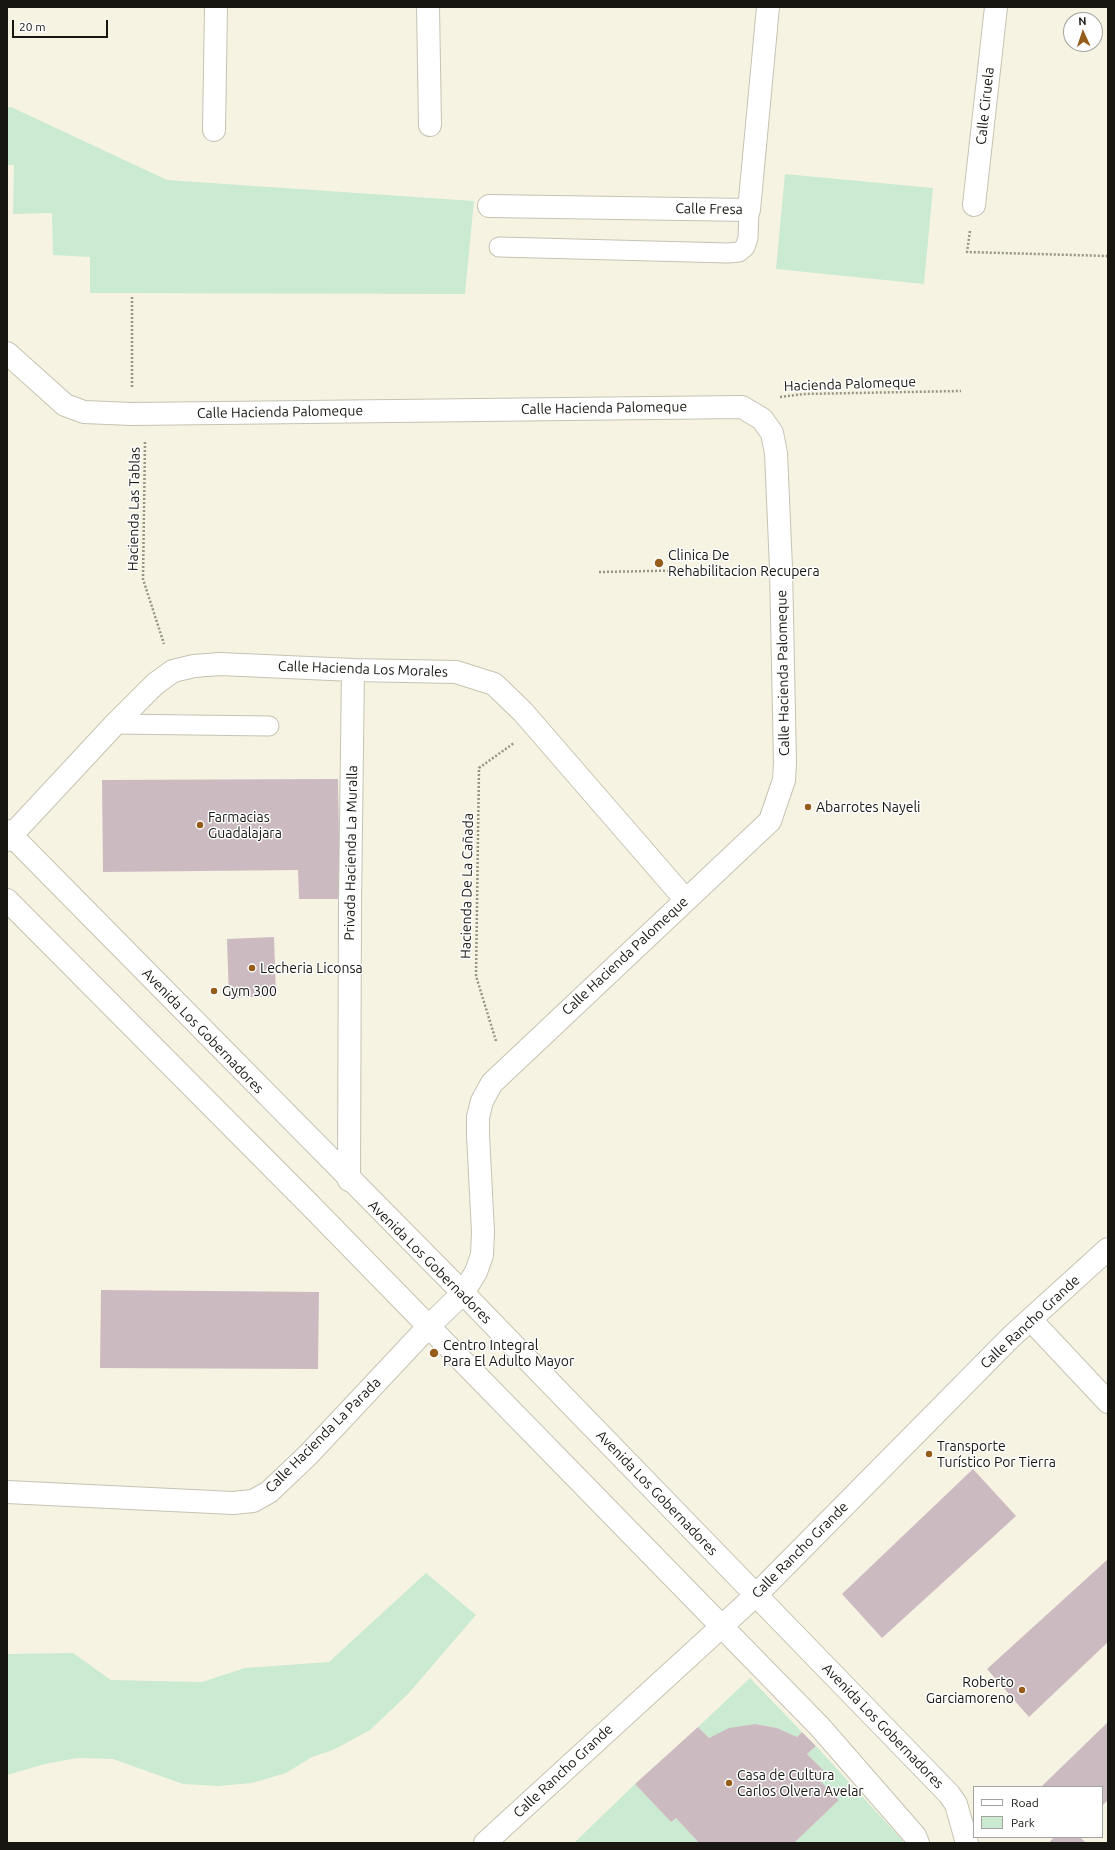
<!DOCTYPE html>
<html>
<head>
<meta charset="utf-8">
<style>
	body { margin:0 }
	#map { position:relative; width:1115px; height:1850px; overflow:hidden; background:#f6f3e2; font-family:Ubuntu,sans-serif }
	canvas { display:block }
	.frame { position:absolute; inset:0; border:8px solid #171610; pointer-events:none }
	.legend { position:absolute; left:973px; top:1786px; width:130px; height:52px; box-sizing:border-box; background:#fff; border:1px solid #a2a29f; margin:0; padding:5px 7px; list-style:none; font-size:12px; color:#171610 }
	.legend li { display:flex; align-items:center; gap:8px; height:20px }
	.legend b { width:20px; border:1px solid #a2a29f }
	.north { position:absolute; left:1063px; top:12px; width:40px; height:40px; box-sizing:border-box; background:#fff; border:1px solid #a2a29f; border-radius:50%; rotate:357deg; font-size:11px; font-weight:700; line-height:16px; text-align:center; color:#171610 }
	.north::after { content:''; display:block; margin:auto; width:14px; height:18px; background:#965c1a; clip-path:polygon(50% 0,100% 100%,50% 72%,0 100%) }
	.scale { position:absolute; left:12px; top:20px; width:96px; height:18px; box-sizing:border-box; border:2px solid #171610; border-top:0; padding-left:5px; font-size:12px; line-height:14px; white-space:nowrap; color:#171610; -webkit-text-stroke:3px #fff; paint-order:stroke }
</style>
</head>
<body>
<div id="map">
<canvas width="1115" height="1850"></canvas>
<div class="frame"></div>
<ul class="legend">
<li><b style="height:5px;background:#fff"></b>Road</li>
<li><b style="height:11px;background:#cbead2"></b>Park</li>
</ul>
<div class="north">N</div>
<div class="scale">20 m</div>
</div>
<script>
const g = document.querySelector('canvas').getContext('2d');
g.lineJoin = 'round';
function paint(path, color) {
  g.fillStyle = color;
  g.fill(path, 'evenodd');
}
function shape(rows) {
  const path = new Path2D();
  for (const r of rows) {
    path.moveTo(r[0], r[1]);
    for (let i = 2; i < r.length; i += 2) path.lineTo(r[i], r[i + 1]);
  }
  return path;
}
function strokePath(path, color, width, dash) {
  g.strokeStyle = color;
  g.lineWidth = width;
  g.lineCap = dash ? 'butt' : 'round';
  g.setLineDash(dash || []);
  g.stroke(path);
}
function write(font, color, halo, rows, align = 'center') {
  g.font = font + ' Ubuntu,sans-serif';
  g.lineWidth = 3;
  g.setLineDash([]);
  g.textBaseline = 'middle';
  g.strokeStyle = halo;
  g.fillStyle = color;
  for (const [text, x, y, turn = 0] of rows) {
    g.save();
    g.translate(x, y);
    g.rotate((+turn || 0) * Math.PI / 180);
    g.textAlign = isNaN(turn) ? turn : align;
    if (halo) g.strokeText(text, 0, 0);
    g.fillText(text, 0, 0);
    g.restore();
  }
}
const green = shape([
	[7,107,11,107,167,180,474,201,465,294,90,293,90,257,53,255,52,213,13,214,14,165,7,165],
	[785,174,933,188,924,284,776,269],
	[426,1573,476,1615,408,1694,370,1730,333,1750,312,1757,286,1773,252,1783,218,1786,183,1784,113,1759,77,1758,45,1764,7,1775,7,1654,73,1653,111,1680,202,1682,245,1668,329,1662],
	[750,1678,802,1732,797,1737,777,1728,755,1724,709,1738,698,1727],
	[816,1746,903,1841,901,1843,794,1843,839,1800,820,1781,827,1774,807,1754],
	[635,1784,671,1822,676,1818,699,1843,574,1843]
]);
const building = shape([
	[338,779,340,899,299,899,298,870,103,872,102,780],
	[274,937,276,996,229,998,227,939],
	[101,1290,319,1292,318,1369,100,1368],
	[973,1469,1016,1516,882,1638,842,1594],
	[1108,1559,1108,1642,1029,1717,987,1669],
	[1108,1722,1108,1800,1102,1806,1102,1787,1041,1787],
	[755,1724,777,1728,797,1737,802,1732,816,1746,807,1754,827,1774,820,1781,839,1800,794,1843,699,1843,676,1818,671,1822,635,1784,698,1727,709,1738,729,1728],
	[1054,1837,1080,1837,1086,1843,1049,1843]
]);
const path = shape([
	[970,231,967,252,1108,256],
	[132,297,132,387],
	[780,397,803,394,961,391],
	[145,442,143,579,164,644],
	[599,572,753,569],
	[496,1041,476,976,479,768,514,743]
]);
const service = shape([
	[499,247,728,253,739,252,745,247,748,238,749,210],
	[115,724,269,726]
]);
const minor = shape([
	[428,7,430,125],
	[214,130,216,7],
	[974,205,996,7],
	[489,206,749,210,768,7],
	[7,353,65,405,84,412,132,414,742,407,762,419,772,433,776,453,781,568,785,763,784,780,770,821,492,1083,482,1101,478,1117,478,1135,483,1232,482,1255,476,1272,463,1293,429,1326,308,1455,269,1492,253,1501,233,1503,7,1492],
	[7,840,115,724,155,684,173,671,194,666,220,664,353,670,456,672,494,684,523,712,685,899],
	[349,1180,350,904,353,670],
	[1031,1320,1108,1402],
	[485,1843,756,1595,1011,1337,1108,1249]
]);
const tertiary = shape([
	[7,831,463,1293,949,1794,956,1804,967,1843],
	[7,900,312,1207,820,1727,915,1836,918,1843]
]);
const markers = [
	[659,563,5,"#965c1a"],
	[808,807,4,"#965c1a"],
	[200,825,4,"#965c1a"],
	[252,968,4,"#965c1a"],
	[214,991,4,"#965c1a"],
	[434,1353,5,"#965c1a"],
	[929,1454,4,"#965c1a"],
	[1022,1690,4,"#965c1a"],
	[729,1783,4,"#965c1a"]
];
const streetNames = [
	["Calle Ciruela",985,106,-84],
	["Calle Fresa",709,209,1],
	["Hacienda Palomeque",850,384,-2],
	["Calle Hacienda Palomeque",604,408,-1],
	["Calle Hacienda Palomeque",280,412,-1],
	["Hacienda Las Tablas",134,509,-89],
	["Calle Hacienda Los Morales",363,669,2],
	["Calle Hacienda Palomeque",783,673,-91],
	["Privada Hacienda La Muralla",351,853,-89],
	["Hacienda De La Cañada",467,886,-89],
	["Calle Hacienda Palomeque",625,956,-43],
	["Avenida Los Gobernadores",203,1031,46],
	["Avenida Los Gobernadores",430,1262,45],
	["Calle Rancho Grande",1030,1322,-43],
	["Calle Hacienda La Parada",323,1435,-45],
	["Avenida Los Gobernadores",657,1493,46],
	["Calle Rancho Grande",800,1550,-45],
	["Avenida Los Gobernadores",883,1726,46],
	["Calle Rancho Grande",563,1771,-43]
];
const poiNames = [
	["Clinica De",668,555],
	["Rehabilitacion Recupera",668,571],
	["Abarrotes Nayeli",816,807],
	["Farmacias",208,817],
	["Guadalajara",208,833],
	["Lecheria Liconsa",260,968],
	["Gym 300",222,991],
	["Centro Integral",443,1345],
	["Para El Adulto Mayor",443,1361],
	["Transporte",937,1446],
	["Turístico Por Tierra",937,1462],
	["Roberto",1014,1682,"right"],
	["Garciamoreno",1014,1698,"right"],
	["Casa de Cultura",737,1775],
	["Carlos Olvera Avelar",737,1791]
];
paint(green, '#cbead2');
paint(building, '#ccbac1');
strokePath(service, '#c6c3b3', 21);
strokePath(minor, '#c6c3b3', 24);
strokePath(tertiary, '#c6c3b3', 24);
strokePath(path, '#969487', 2.5, [2, 2]);
strokePath(service, '#fff', 19);
strokePath(minor, '#fff', 22);
strokePath(tertiary, '#fff', 22);
for (const [x, y, r, color] of markers) {
  const dot = new Path2D();
  dot.arc(x, y, r, 0, 2 * Math.PI);
  g.fillStyle = color;
  g.fill(dot);
  strokePath(dot, '#fff', 1.5);
}
write('14px', '#171610', '#fff', streetNames);
write('14px', '#171610', '#fff', poiNames, 'left');
</script>
</body>
</html>
